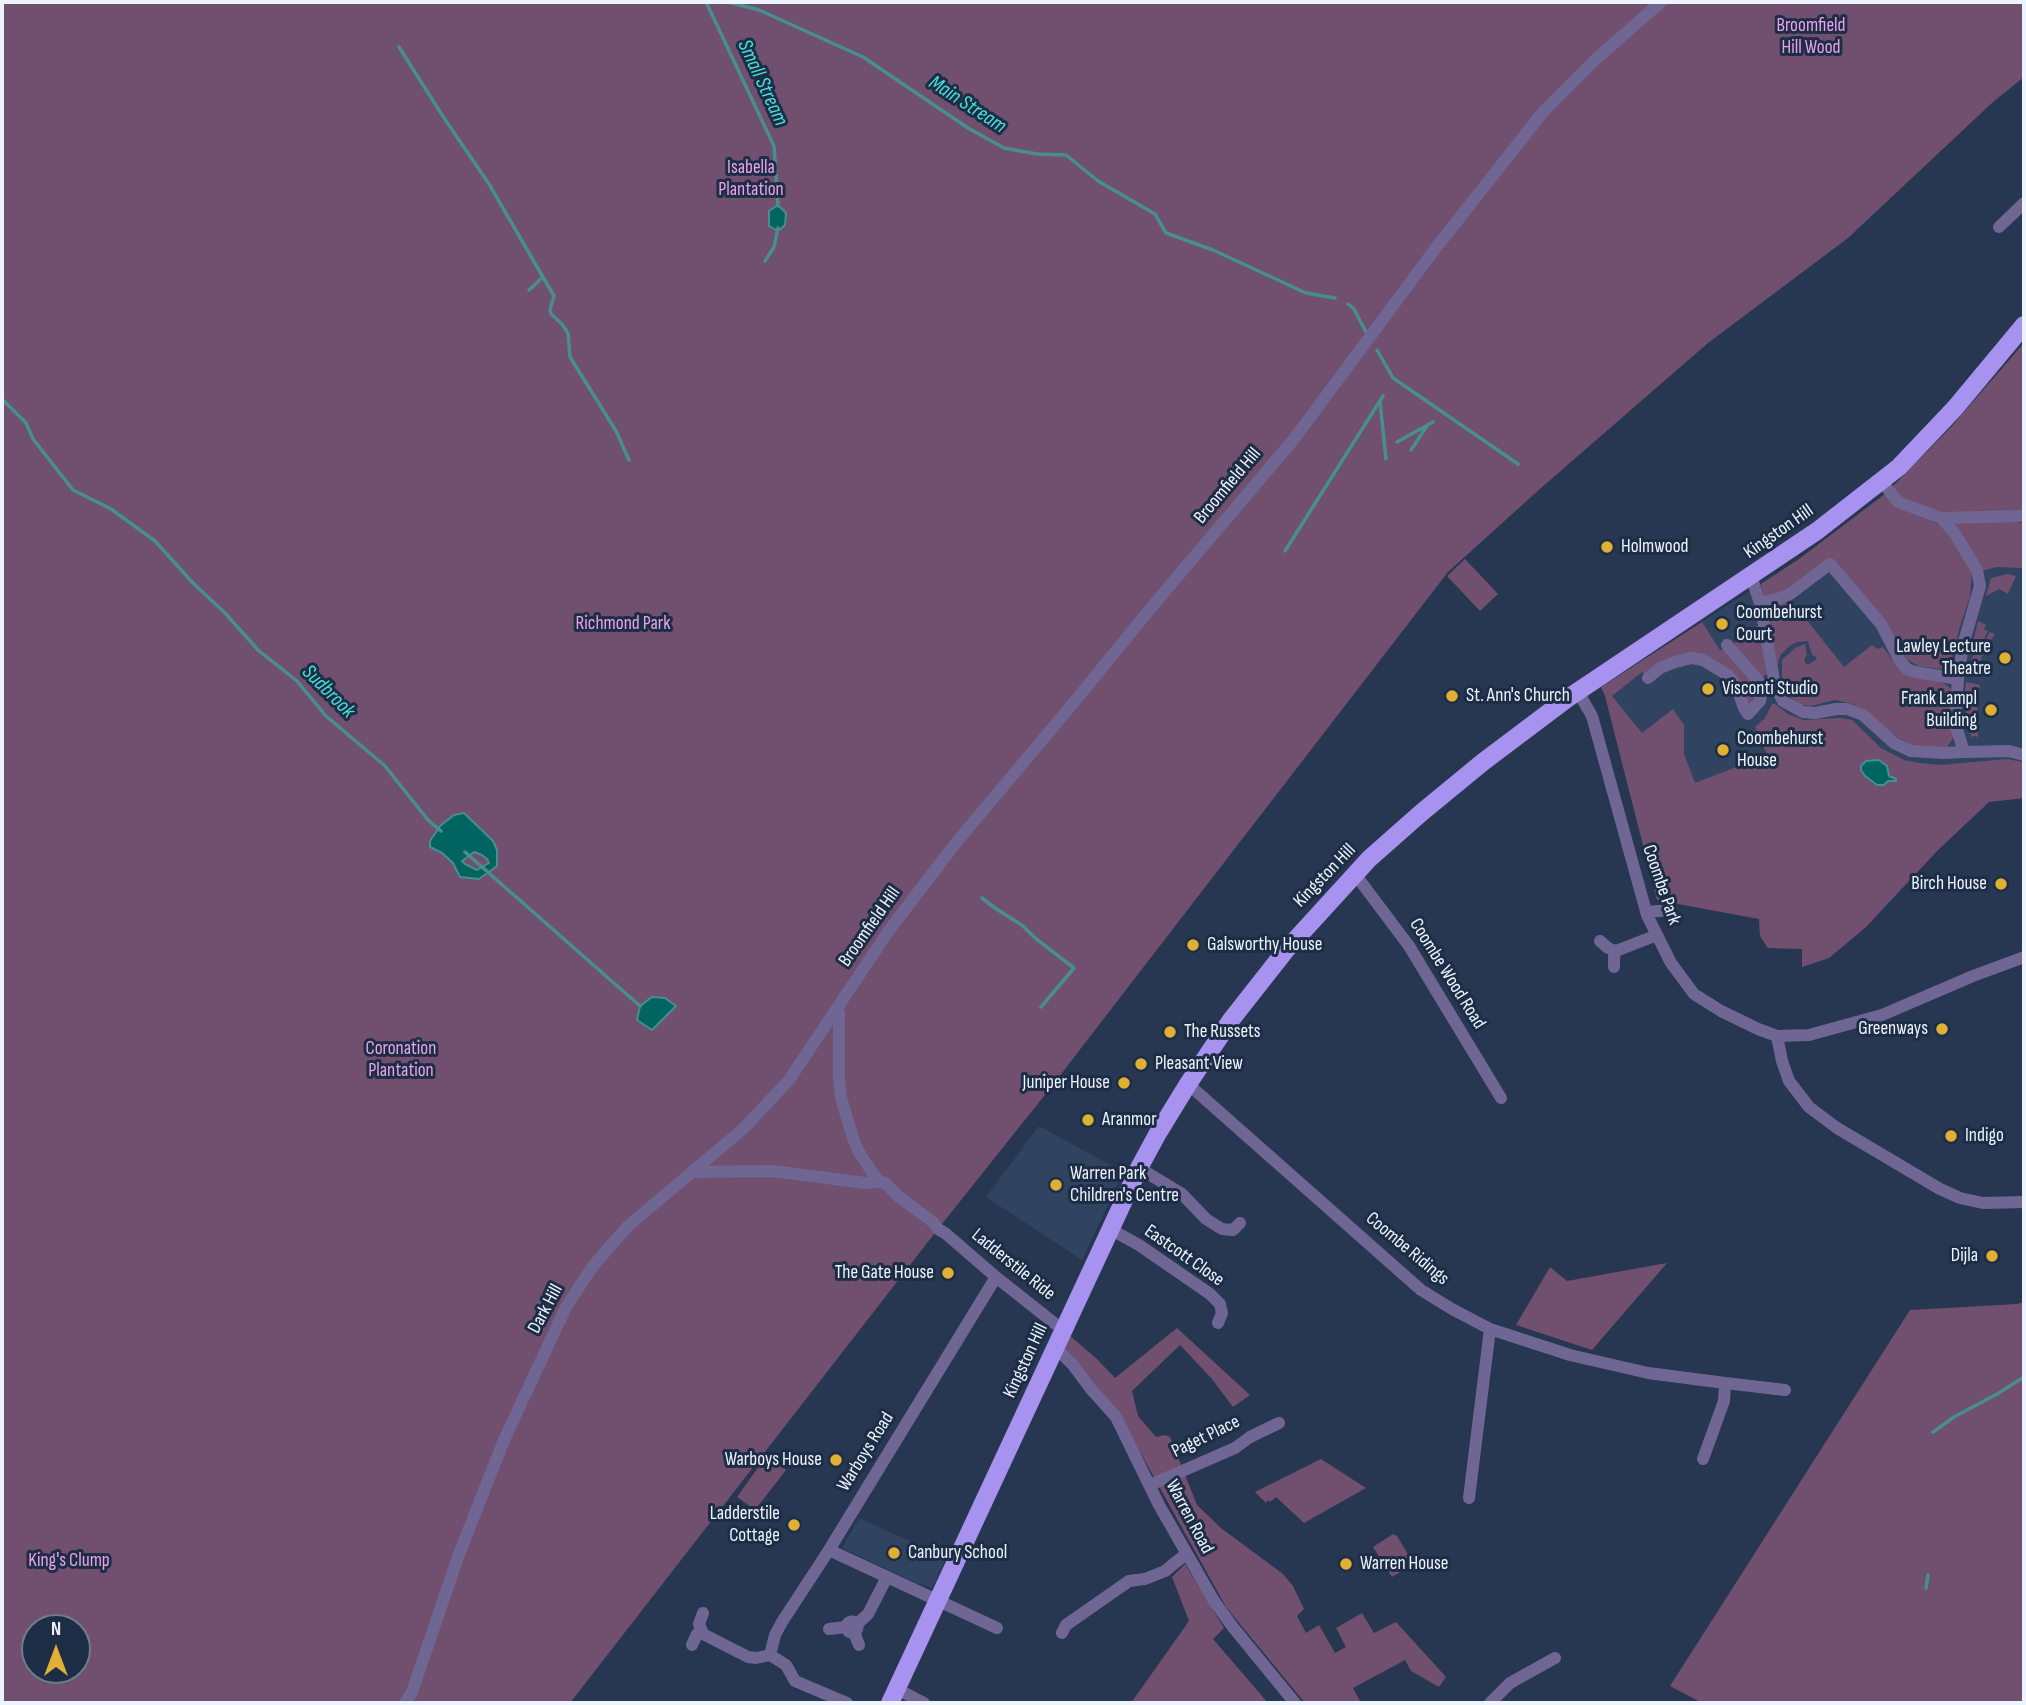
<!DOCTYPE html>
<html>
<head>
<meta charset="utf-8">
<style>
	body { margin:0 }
	#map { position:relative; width:2026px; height:1705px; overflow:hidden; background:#273751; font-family:"Sofia Sans Condensed",sans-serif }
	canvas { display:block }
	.frame { position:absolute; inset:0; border:4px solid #edf4fe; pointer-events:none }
	.north { position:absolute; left:21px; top:1614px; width:70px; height:70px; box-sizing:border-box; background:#1d2d46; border:2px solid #707d90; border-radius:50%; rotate:0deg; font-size:19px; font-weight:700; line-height:28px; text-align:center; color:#edf4fe }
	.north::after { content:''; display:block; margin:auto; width:24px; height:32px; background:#dfb034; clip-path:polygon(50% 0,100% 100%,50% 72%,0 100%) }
</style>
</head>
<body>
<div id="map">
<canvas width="2026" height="1705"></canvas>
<div class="frame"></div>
<div class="north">N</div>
</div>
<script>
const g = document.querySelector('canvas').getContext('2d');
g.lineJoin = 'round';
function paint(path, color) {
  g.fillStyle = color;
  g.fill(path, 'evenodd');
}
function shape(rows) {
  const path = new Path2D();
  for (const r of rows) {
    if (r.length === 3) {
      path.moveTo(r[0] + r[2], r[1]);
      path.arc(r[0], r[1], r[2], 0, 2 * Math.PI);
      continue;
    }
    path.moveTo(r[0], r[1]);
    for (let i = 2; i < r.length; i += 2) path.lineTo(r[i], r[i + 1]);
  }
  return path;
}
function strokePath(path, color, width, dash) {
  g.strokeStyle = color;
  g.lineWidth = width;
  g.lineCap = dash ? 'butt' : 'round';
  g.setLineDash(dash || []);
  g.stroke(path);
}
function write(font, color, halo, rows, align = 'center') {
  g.font = font + ' "Sofia Sans Condensed",sans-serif';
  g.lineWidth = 6;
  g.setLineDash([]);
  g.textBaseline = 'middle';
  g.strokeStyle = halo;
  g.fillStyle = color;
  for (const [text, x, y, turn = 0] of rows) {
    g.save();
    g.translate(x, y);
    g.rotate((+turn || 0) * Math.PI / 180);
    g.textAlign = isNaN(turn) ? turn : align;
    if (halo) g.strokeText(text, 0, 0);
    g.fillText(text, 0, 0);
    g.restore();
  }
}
const built = shape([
	[2024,343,2024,798,1989,802,1937,851,1866,927,1829,958,1802,967,1802,949,1768,948,1760,936,1759,919,1657,900,1605,696,1601,687,1799,559,1885,494,1918,463,1952,426],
	[1039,1126,1123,1172,1082,1260,986,1197],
	[859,1518,946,1558,932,1588,916,1583,842,1548]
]);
const green = shape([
	[2,2,2024,2,2024,77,1993,102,1848,238,1708,343,1541,488,1448,572,1048,1091,938,1229,570,1703,2,1703],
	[35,1628,77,1628,77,1670,35,1670],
	[2024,343,2024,513,1943,514,1900,499,1890,489,1952,426],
	[1885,494,1943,527,1972,571,1970,597,1960,626,1949,670,1918,666,1905,658,1833,561,1791,591,1764,597,1761,584,1799,559],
	[1998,521,2024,523,2024,568,1997,567,1982,571,1950,522],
	[1465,559,1498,594,1480,611,1447,576],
	[2008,574,2016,576,2008,594,1999,589,1986,596,1991,578],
	[1790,599,1844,667,1872,645,1877,649,1883,647,1894,662,1947,685,1952,690,1955,736,1947,747,1937,749,1914,746,1897,737,1853,704,1835,700,1811,706,1801,705,1790,697,1782,680,1782,660,1795,648,1805,644,1807,654,1804,661,1806,664,1809,664,1817,659,1815,656,1812,655,1808,641,1797,642,1791,645,1781,654,1776,668,1764,605],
	[1978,621,1986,625,1984,629,1988,631,1984,639,1976,643,1969,659],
	[1702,622,1719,649,1722,650,1748,635,1748,629,1760,626,1767,674,1762,677,1756,684,1754,699,1751,704,1747,704,1710,659,1646,676,1642,672,1612,696,1642,733,1673,709,1684,725,1684,754,1695,783,1767,755,1755,727,1765,718,1772,704,1775,704,1788,714,1804,720,1841,718,1852,720,1881,748,1904,760,1919,763,1941,765,2006,759,2024,762,2024,798,1989,802,1937,851,1866,927,1829,958,1802,967,1802,949,1768,948,1760,936,1759,919,1657,900,1605,696,1601,687],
	[1990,632,1995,634,1985,648,1979,665,1971,661,1977,645,1986,639],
	[1966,682,1980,685,1977,703,1978,737,1973,736,1972,739,1967,721,1965,691],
	[1667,1263,1592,1350,1516,1325,1550,1267,1567,1281],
	[2024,1302,2024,1703,1702,1703,1670,1686,1910,1310,2017,1304],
	[1177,1328,1250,1395,1233,1407,1212,1379,1180,1345,1132,1391,1138,1416,1156,1437,1165,1435,1170,1437,1197,1505,1221,1528,1283,1574,1293,1586,1304,1609,1297,1616,1306,1633,1319,1625,1335,1653,1346,1647,1336,1628,1362,1613,1374,1633,1396,1622,1446,1677,1439,1687,1411,1671,1405,1660,1353,1688,1361,1703,1305,1703,1226,1607,1120,1416,1064,1347,1069,1335,1097,1359,1115,1378],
	[767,1455,786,1470,755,1510,737,1497],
	[1321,1459,1366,1488,1304,1523,1276,1497,1270,1502,1268,1500,1266,1503,1255,1492],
	[1393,1534,1397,1536,1414,1564,1392,1577,1373,1547],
	[1185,1564,1224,1628,1213,1639,1268,1703,1131,1703,1189,1621,1172,1577]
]);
const water = shape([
	[778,205,786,213,785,225,778,231,769,226,769,211,778,205],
	[1879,760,1887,766,1889,776,1896,779,1896,781,1888,781,1884,785,1877,785,1865,776,1861,770,1861,766,1866,761,1879,760],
	[464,813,493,841,497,850,497,866,479,879,460,877,453,863,442,853,430,847,430,841,440,826,454,815,464,813],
	[474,852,482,855,487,859,489,863,477,870,465,864,462,861,474,852],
	[652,997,665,998,676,1006,652,1030,637,1020,640,1006,652,997]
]);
const stream = shape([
	[706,2,774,146,778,206],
	[728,2,759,10,863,57,968,128,1004,148,1037,154,1066,155,1098,181,1155,214,1166,233,1213,250,1306,293,1335,298],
	[399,47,444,118,489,184,554,296,550,309,551,314,562,324,568,333,570,357,616,431,629,460],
	[765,261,774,247,778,228],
	[529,290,543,277],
	[1348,304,1354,309,1366,332],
	[1377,350,1393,378,1518,464],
	[2,399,26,423,33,439,73,490,111,509,155,541,193,583,225,613,258,650,297,681,326,716,385,766,428,820,441,831],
	[1380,402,1386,459],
	[1397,442,1433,422],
	[1411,450,1427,426],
	[1285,551,1383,396],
	[465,852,640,1006],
	[982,898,995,908,1023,926,1035,938,1074,968,1041,1007],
	[1933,1432,1954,1417,1997,1394,2024,1377],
	[1926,1588,1928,1575]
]);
const street = shape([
	[1999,227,2024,203],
	[1941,518,2024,516],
	[1751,576,1760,603,1775,685,1783,701,1803,712,1815,713,1836,709,1847,709,1863,715,1894,743,1911,751,1943,753,1964,752,1955,723,1958,679,1963,645,1980,586,1977,570,1953,531,1941,518,1898,502,1882,482],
	[1760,603,1777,599,1790,594,1830,564,1881,624,1900,661,1907,669,1915,672,1958,679],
	[1648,678,1660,668,1675,662,1691,658,1703,660,1728,675,1736,685,1744,708,1748,714,1760,701,1762,685,1727,645],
	[1578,692,1592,716,1647,915,1671,963,1694,994,1721,1011,1758,1029,1777,1036,1809,1035,1882,1015,1973,976,2024,957],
	[1964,752,2009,751,2024,755],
	[1355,874,1409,946,1501,1098],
	[1646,912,1671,910],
	[1600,941,1608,948,1616,951,1657,935],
	[1614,967,1614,957,1616,951],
	[837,1008,839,1013,839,1079,841,1098,854,1141,860,1154,874,1175,879,1182,885,1183,899,1197,933,1222,938,1229,945,1233,996,1277,1054,1323,1064,1329],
	[1777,1036,1782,1061,1789,1081,1809,1107,1837,1128,1940,1189,1960,1198,1983,1203,2024,1202],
	[1188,1084,1421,1290,1452,1309,1490,1329,1570,1355,1648,1373,1725,1383,1724,1401,1703,1459],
	[1139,1168,1182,1194,1206,1219,1222,1229,1233,1230,1240,1223],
	[694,1172,773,1171,865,1183,879,1182],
	[1110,1229,1139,1245,1210,1294,1220,1304,1222,1313,1218,1323],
	[1055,1347,1073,1365,1090,1388,1116,1417,1159,1505,1214,1601,1232,1626,1295,1703],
	[1725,1383,1785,1390],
	[1150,1485,1235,1448,1250,1437,1279,1423],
	[1469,1498,1490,1329],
	[829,1550,997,1628],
	[703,1613,699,1624,703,1634,748,1657,756,1658,770,1655,775,1635,782,1622,829,1550,996,1277],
	[852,1627,5.5],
	[857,1624,868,1614,887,1577],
	[829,1629,846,1627],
	[854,1632,859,1645],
	[1062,1633,1066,1625,1129,1581,1145,1579,1165,1571,1186,1554],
	[692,1645,697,1634,703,1634],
	[770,1655,786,1665,795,1681,847,1703],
	[897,1689,924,1703],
	[405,1703,412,1692,459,1554,504,1440,566,1307,593,1266,628,1226,743,1129,789,1080,890,929,955,844,1075,701,1155,603,1294,439,1435,249,1543,112,1596,59,1661,2],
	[1490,1703,1510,1683,1555,1658]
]);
const primary = shape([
	[890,1703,1139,1168,1158,1133,1188,1084,1231,1020,1286,950,1369,859,1421,813,1483,762,1568,698,1817,531,1899,467,1955,408,2024,325]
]);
const markers = [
	[1607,547,7,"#dfb034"],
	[1722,624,7,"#dfb034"],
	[2005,658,7,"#dfb034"],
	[1708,689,7,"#dfb034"],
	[1452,696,7,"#dfb034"],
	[1991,710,7,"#dfb034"],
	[1723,750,7,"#dfb034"],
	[2001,884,7,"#dfb034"],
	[1193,945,7,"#dfb034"],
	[1942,1029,7,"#dfb034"],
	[1170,1032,7,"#dfb034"],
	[1141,1064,7,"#dfb034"],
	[1124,1083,7,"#dfb034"],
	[1088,1120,7,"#dfb034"],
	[1951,1136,7,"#dfb034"],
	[1056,1185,7,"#dfb034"],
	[1992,1256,7,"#dfb034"],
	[948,1273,7,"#dfb034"],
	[836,1460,7,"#dfb034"],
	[794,1525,7,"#dfb034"],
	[894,1553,7,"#dfb034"],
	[1346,1564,7,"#dfb034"]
];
const parkNames = [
	["Broomfield",1811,26],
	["Hill Wood",1811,48],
	["Isabella",751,168],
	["Plantation",751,190],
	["Richmond Park",623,624],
	["Coronation",401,1049],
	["Plantation",401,1071],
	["King's Clump",69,1561]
];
const streetNames = [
	["Broomfield Hill",1228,486,-50],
	["Kingston Hill",1779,532,-35],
	["Kingston Hill",1325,876,-46],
	["Coombe Park",1661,885,71],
	["Broomfield Hill",870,927,-55],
	["Coombe Wood Road",1447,974,58],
	["Coombe Ridings",1407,1249,40],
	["Eastcott Close",1184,1256,35],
	["Ladderstile Ride",1013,1265,39],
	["Dark Hill",546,1309,-62],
	["Kingston Hill",1026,1361,-65],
	["Paget Place",1206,1437,-26],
	["Warboys Road",866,1452,-58],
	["Warren Road",1189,1517,62]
];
const poiNames = [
	["Holmwood",1621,547],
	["Coombehurst",1736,613],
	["Court",1736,635],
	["Lawley Lecture",1991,647,"right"],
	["Theatre",1991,669,"right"],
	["Visconti Studio",1722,689],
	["St. Ann's Church",1466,696],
	["Frank Lampl",1977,699,"right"],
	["Building",1977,721,"right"],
	["Coombehurst",1737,739],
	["House",1737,761],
	["Birch House",1987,884,"right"],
	["Galsworthy House",1207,945],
	["Greenways",1928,1029,"right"],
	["The Russets",1184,1032],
	["Pleasant View",1155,1064],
	["Juniper House",1110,1083,"right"],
	["Aranmor",1102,1120],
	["Indigo",1965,1136],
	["Warren Park",1070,1174],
	["Children's Centre",1070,1196],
	["Dijla",1978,1256,"right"],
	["The Gate House",934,1273,"right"],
	["Warboys House",822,1460,"right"],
	["Ladderstile",780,1514,"right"],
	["Cottage",780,1536,"right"],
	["Canbury School",908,1553],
	["Warren House",1360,1564]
];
const waterNames = [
	["Small Stream",762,83,65],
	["Main Stream",967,105,33],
	["Sudbrook",328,692,45]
];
paint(built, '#304462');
paint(green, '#714f6f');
paint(water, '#006460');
strokePath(water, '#478f8f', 2);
strokePath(stream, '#478f8f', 3.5);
strokePath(street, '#706694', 12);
strokePath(primary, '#a892f0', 18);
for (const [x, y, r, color] of markers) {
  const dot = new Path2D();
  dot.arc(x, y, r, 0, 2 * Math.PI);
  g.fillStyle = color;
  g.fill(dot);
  strokePath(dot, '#1d2d46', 2.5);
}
write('19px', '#eda2ea', '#1d2d46', parkNames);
write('19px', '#edf4fe', '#1d2d46', streetNames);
write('19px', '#edf4fe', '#1d2d46', poiNames, 'left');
write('italic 21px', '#44e2da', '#1d2d46', waterNames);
</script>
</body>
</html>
